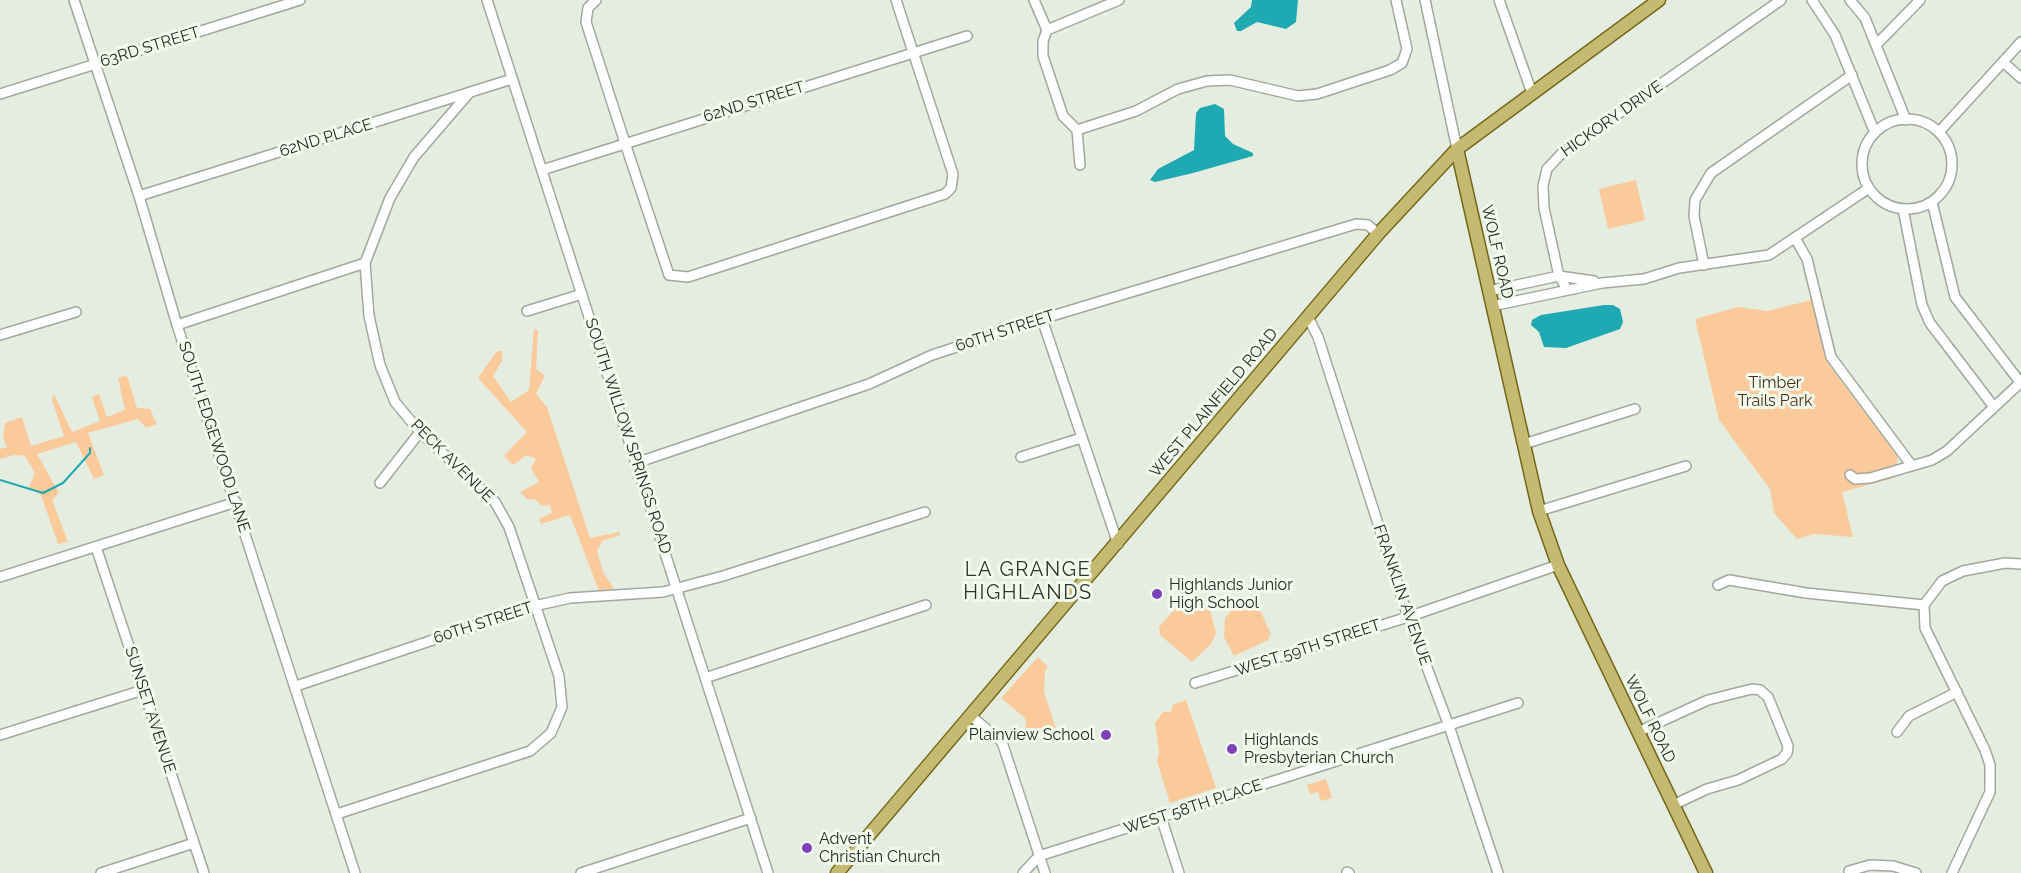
<!DOCTYPE html>
<html>
<head>
<meta charset="utf-8">
<style>
	body { margin:0 }
	canvas { display:block; background:#e5ede0 }
</style>
</head>
<body>
<canvas width="2021" height="873"></canvas>
<script>
const g = document.querySelector('canvas').getContext('2d');
g.lineJoin = 'round';
function paint(path, color) {
  g.fillStyle = color;
  g.fill(path, 'evenodd');
}
function shape(rows) {
  const path = new Path2D();
  for (const r of rows) {
    if (r.length === 3) {
      path.moveTo(r[0] + r[2], r[1]);
      path.arc(r[0], r[1], r[2], 0, 2 * Math.PI);
      continue;
    }
    path.moveTo(r[0], r[1]);
    for (let i = 2; i < r.length; i += 2) path.lineTo(r[i], r[i + 1]);
  }
  return path;
}
function strokePath(path, color, width, dash) {
  g.strokeStyle = color;
  g.lineWidth = width;
  g.lineCap = dash ? 'butt' : 'round';
  g.setLineDash(dash || []);
  g.stroke(path);
}
function write(font, color, halo, rows, align = 'center') {
  g.font = font + ' Raleway,sans-serif';
  g.lineWidth = 6;
  g.setLineDash([]);
  g.textBaseline = 'middle';
  g.strokeStyle = halo;
  g.fillStyle = color;
  for (const [text, x, y, turn = 0] of rows) {
    g.save();
    g.translate(x, y);
    g.rotate((+turn || 0) * Math.PI / 180);
    g.textAlign = isNaN(turn) ? turn : align;
    if (halo) g.strokeText(text, 0, 0);
    g.fillText(text, 0, 0);
    g.restore();
  }
}
const green = shape([
	[1636,180,1645,220,1608,229,1599,189],
	[1812,300,1830,366,1898,457,1894,478,1842,492,1853,537,1814,534,1797,539,1774,513,1770,489,1719,420,1695,319,1738,307,1767,311],
	[534,329,538,330,536,369,545,375,536,394,547,407,590,538,620,532,620,535,602,541,597,551,603,572,614,589,599,591,570,515,541,524,539,519,552,513,550,505,542,506,535,499,528,500,520,492,539,482,531,468,536,459,527,455,513,465,504,456,527,432,478,378,497,351,502,351,502,361,493,376,511,402,529,390],
	[127,375,137,408,150,409,157,424,146,428,138,419,88,433,104,475,94,479,76,442,37,454,59,493,52,500,68,542,58,544,41,495,29,487,35,473,25,456,15,455,0,459,0,449,7,447,3,437,5,423,22,417,31,446,64,436,52,400,54,394,72,432,100,421,92,397,99,394,107,417,125,410,118,378],
	[1191,591,1209,606,1216,633,1211,644,1192,662,1160,635,1159,627],
	[1253,595,1271,634,1268,640,1234,656,1224,637,1225,618,1240,600],
	[1038,657,1048,667,1045,671,1044,692,1056,729,1027,733,1025,718,1001,698],
	[1186,700,1216,788,1170,803,1157,761,1159,752,1155,723,1163,712,1171,712,1173,705],
	[1326,779,1332,798,1321,801,1318,792,1310,794,1307,785]
]);
const water = shape([
	[1252,0,1298,0,1296,22,1286,29,1257,22,1241,31,1237,31,1234,23,1251,7],
	[1215,104,1224,109,1225,136,1233,144,1253,153,1253,156,1193,173,1155,182,1150,180,1158,169,1194,150,1196,113,1200,108],
	[1604,305,1613,305,1620,309,1623,322,1620,329,1566,348,1544,347,1539,332,1531,325,1532,320,1541,315]
]);
const stream = shape([
	[0,480,43,493,63,483,90,453,90,448]
]);
const minor = shape([
	[74,0,139,196,177,325,355,873],
	[487,0,768,873],
	[596,0,588,8,586,22,625,143,669,275,688,277,945,194,951,188,953,174,896,0],
	[1034,0,1047,30,1043,41,1043,56,1063,116,1077,130],
	[1425,0,1457,149],
	[1499,0,1532,93],
	[1812,0,1835,35,1875,133],
	[1850,0,1865,18,1906,120],
	[1047,30,1119,0],
	[1876,45,1920,0],
	[2003,62,2021,78],
	[0,94,300,0],
	[1907,164,45],
	[1077,130,1136,111,1178,89,1207,81,1230,80,1298,96,1317,94,1390,70,1402,63,1407,49,1396,0],
	[1077,130,1080,165],
	[1939,132,2021,42],
	[542,170,967,36],
	[139,196,512,79],
	[1932,202,1955,297,2020,382],
	[1903,209,1922,305,1930,323,1994,407],
	[1795,238,1807,259,1831,357,1912,466],
	[1704,265,1694,216,1695,200,1711,173,1852,75],
	[1567,289,1559,276,1544,208,1543,186,1547,169,1562,153,1781,0],
	[1489,291,1559,276,1594,281],
	[1492,306,1602,283,1644,279,1679,268,1769,255,1869,188],
	[527,311,582,294],
	[1308,317,1318,337,1408,617,1449,726,1498,873],
	[1042,319,1118,544],
	[177,325,365,263],
	[0,335,76,312],
	[1524,444,1635,409],
	[1021,457,1081,438],
	[636,463,869,384,932,355,1042,319,1356,224,1368,225,1378,234],
	[1850,475,1855,479,1870,478,1932,460,1947,451,2021,382],
	[380,483,420,432],
	[1539,511,1686,466],
	[96,547,204,873],
	[0,577,236,502],
	[1718,585,1729,580,1806,593,1924,605],
	[1924,605,1925,628,1985,750,1990,765,1990,792,1952,873],
	[1924,605,1942,581,1963,571,2005,563,2021,564],
	[705,678,926,605],
	[1195,683,1408,617,1558,565],
	[296,686,534,606,570,598,663,592,723,576,925,512],
	[971,716,1002,742,1045,873],
	[1638,732,1708,700,1752,689,1760,690,1768,697,1788,746,1787,753,1782,759,1738,780,1707,789,1673,805],
	[1897,732,1909,716,1957,692],
	[0,735,143,690],
	[337,814,530,751,551,733,562,707,559,676,509,527,495,502,420,432,395,402,380,365,369,316,365,263,390,198,414,157,469,93],
	[1161,817,1179,873],
	[1849,871,1870,865,1893,866,1916,873],
	[1347,872,1349,873],
	[101,873,194,843],
	[581,873,751,818],
	[1023,873,1039,856,1518,703]
]);
const major = shape([
	[1457,149,1539,511,1558,565,1706,873],
	[837,873,1378,234,1457,149,1659,0]
]);
const markers = [
	[1157,594,6,"#7d41b7"],
	[1106,735,6,"#7d41b7"],
	[1232,749,6,"#7d41b7"],
	[807,848,6,"#7d41b7"]
];
const streetNames = [
	["63RD STREET",150,47,-17],
	["62ND STREET",754,102,-17],
	["HICKORY DRIVE",1612,119,-35],
	["62ND PLACE",326,138,-17],
	["WOLF ROAD",1497,252,77],
	["60TH STREET",1005,331,-18],
	["WEST PLAINFIELD ROAD",1214,403,-50],
	["SOUTH WILLOW SPRINGS ROAD",628,436,72],
	["SOUTH EDGEWOOD LANE",214,437,72],
	["PECK AVENUE",452,461,45],
	["FRANKLIN AVENUE",1402,595,71],
	["60TH STREET",483,623,-18],
	["WEST 59TH STREET",1308,648,-18],
	["SUNSET AVENUE",150,710,72],
	["WOLF ROAD",1650,719,64],
	["WEST 58TH PLACE",1193,807,-18]
];
const parkNames = [
	["Timber",1775,383],
	["Trails Park",1775,401]
];
const poiNames = [
	["Highlands Junior",1169,585],
	["High School",1169,603],
	["Plainview School",1094,735,"right"],
	["Highlands",1244,740],
	["Presbyterian Church",1244,758],
	["Advent",819,839],
	["Christian Church",819,857]
];
const quarterNames = [
	["LA GRANGE",1028,570],
	["HIGHLANDS",1028,593]
];
paint(green, '#fbca9a');
paint(water, '#1fa9b2');
strokePath(stream, '#1fa9b2', 2);
strokePath(minor, '#a1a89d', 12);
strokePath(major, '#74691a', 15);
strokePath(minor, '#fff', 9);
strokePath(major, '#c5ba72', 12);
for (const [x, y, r, color] of markers) {
  const dot = new Path2D();
  dot.arc(x, y, r, 0, 2 * Math.PI);
  g.fillStyle = color;
  g.fill(dot);
  strokePath(dot, '#f2faee', 2);
}
write('16px', '#262925', '#f2faee', streetNames);
write('16px', '#4a3015', '#f2faee', parkNames);
write('16px', '#262925', '#f2faee', poiNames, 'left');
g.letterSpacing = '1.5px';
write('20px', '#2f352c', '#f2faee', quarterNames);
g.letterSpacing = '0px';
</script>
</body>
</html>
